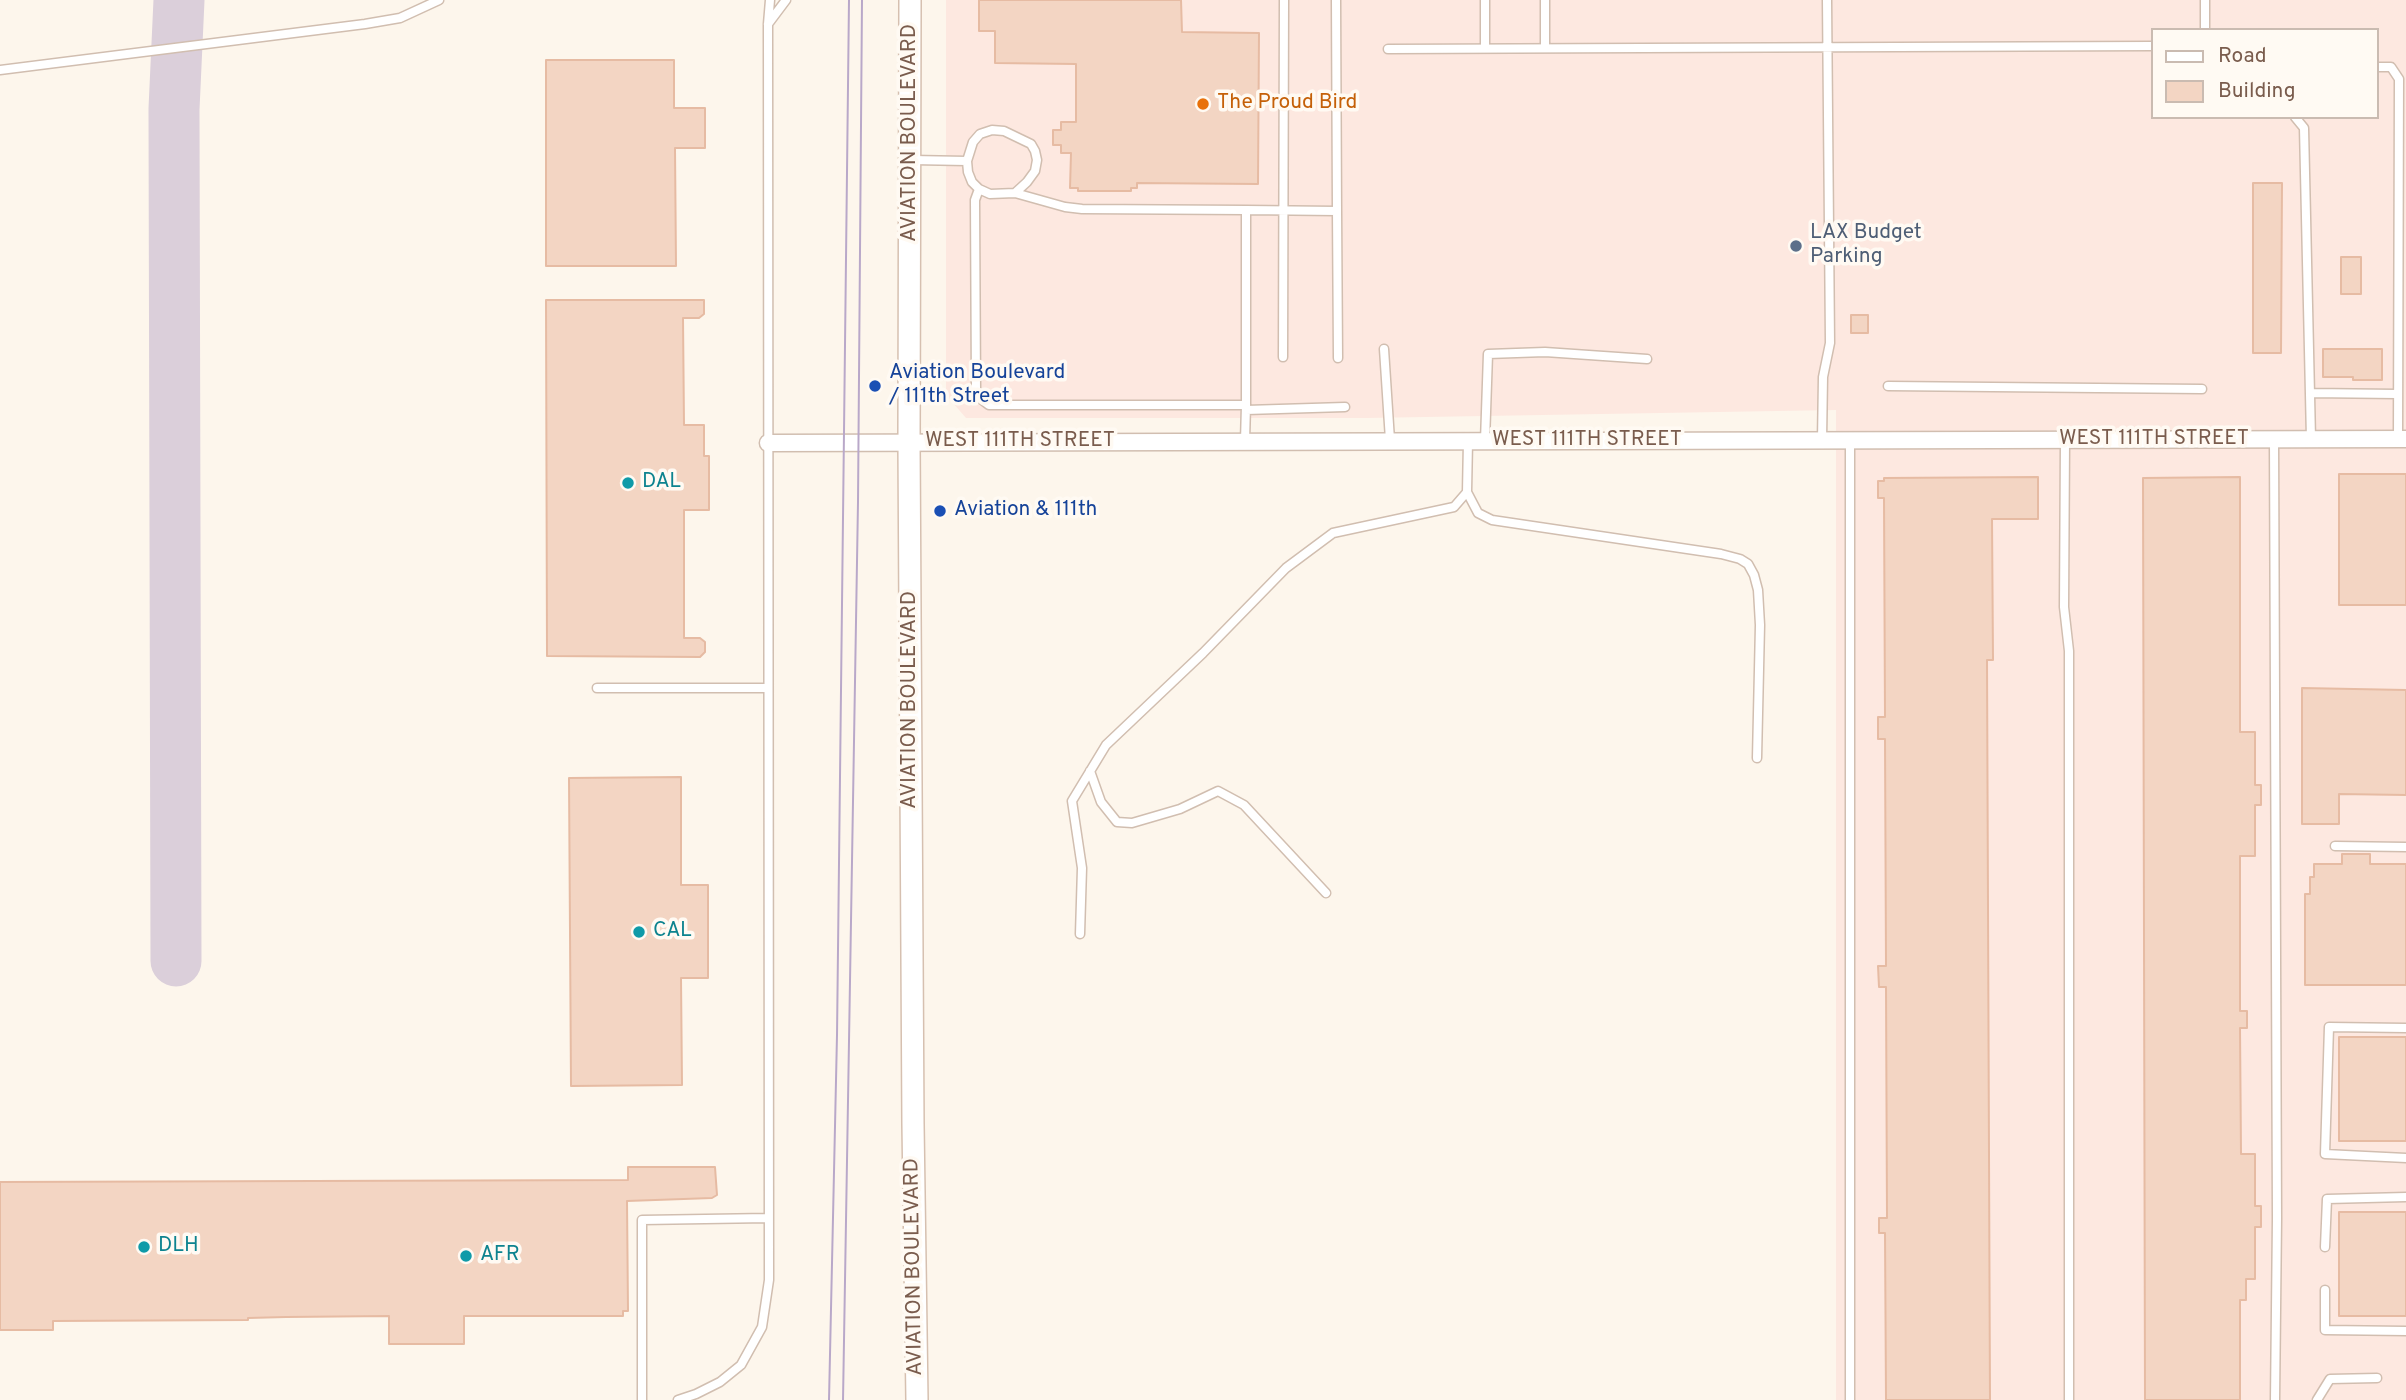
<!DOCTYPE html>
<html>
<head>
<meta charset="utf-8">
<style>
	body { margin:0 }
	#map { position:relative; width:2406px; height:1400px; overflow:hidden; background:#fdf6ec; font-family:Overpass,sans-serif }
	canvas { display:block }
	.legend { position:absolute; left:2151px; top:28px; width:228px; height:91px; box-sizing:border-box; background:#fffaf3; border:2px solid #cabbb1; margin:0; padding:9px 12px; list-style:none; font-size:21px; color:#7a5c4d }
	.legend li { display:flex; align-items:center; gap:14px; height:35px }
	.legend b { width:35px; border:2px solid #cabbb1 }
</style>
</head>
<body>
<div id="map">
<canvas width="2406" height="1400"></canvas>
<ul class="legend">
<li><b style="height:9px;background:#fff"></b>Road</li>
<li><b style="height:19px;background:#f3d5c3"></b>Building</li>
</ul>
</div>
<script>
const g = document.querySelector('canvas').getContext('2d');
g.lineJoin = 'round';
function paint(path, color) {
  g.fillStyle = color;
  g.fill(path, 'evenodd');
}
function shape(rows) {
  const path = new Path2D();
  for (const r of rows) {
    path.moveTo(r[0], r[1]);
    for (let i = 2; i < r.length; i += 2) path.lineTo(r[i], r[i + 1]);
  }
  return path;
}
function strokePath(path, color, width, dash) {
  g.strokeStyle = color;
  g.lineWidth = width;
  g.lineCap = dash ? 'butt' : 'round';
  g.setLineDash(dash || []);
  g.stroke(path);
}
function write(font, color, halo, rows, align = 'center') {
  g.font = font + ' Overpass,sans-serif';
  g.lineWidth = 7;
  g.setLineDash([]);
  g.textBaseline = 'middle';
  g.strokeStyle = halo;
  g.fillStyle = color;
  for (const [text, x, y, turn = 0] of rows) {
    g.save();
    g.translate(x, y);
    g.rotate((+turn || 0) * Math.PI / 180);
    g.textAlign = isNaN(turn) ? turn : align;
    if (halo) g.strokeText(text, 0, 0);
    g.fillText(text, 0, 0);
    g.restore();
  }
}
const commercial = shape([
	[946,0,2406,0,2406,1400,1836,1400,1836,410,1367,418,966,418,946,395],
	[2152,30,2376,30,2376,117,2152,117]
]);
const taxiway = shape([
	[176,961,174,109,179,0]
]);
const building = shape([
	[979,0,1181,0,1182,32,1259,33,1258,184,1137,183,1137,188,1131,188,1131,191,1078,191,1078,188,1070,188,1071,153,1061,153,1061,145,1053,145,1053,130,1061,130,1061,122,1076,122,1076,64,995,63,995,31,979,31,979,0],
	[546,60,674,60,674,108,705,108,705,148,675,148,676,266,546,266,546,60],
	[2253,183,2282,183,2281,353,2253,353,2253,183],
	[2341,257,2361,257,2361,294,2341,294,2341,257],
	[546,300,704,300,704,314,699,318,683,318,684,425,704,425,704,456,709,456,709,510,684,510,684,638,700,638,705,642,705,652,700,657,547,656,546,300],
	[1851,315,1868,315,1868,333,1851,333,1851,315],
	[2323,349,2382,349,2382,380,2353,380,2353,377,2323,377,2323,349],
	[2339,474,2406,474,2406,605,2339,605,2339,474],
	[2038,477,2038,519,1992,519,1993,660,1987,660,1990,1400,1886,1400,1885,1233,1879,1233,1879,1218,1887,1218,1886,987,1879,987,1878,966,1886,966,1885,739,1878,739,1878,717,1885,717,1884,498,1878,498,1878,481,1884,481,1884,478,2038,477],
	[2240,477,2240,732,2255,732,2255,785,2261,785,2261,805,2255,805,2255,856,2240,856,2240,1011,2247,1011,2247,1028,2240,1028,2241,1154,2255,1154,2255,1206,2261,1206,2261,1227,2255,1227,2255,1279,2246,1279,2246,1300,2240,1300,2240,1400,2145,1400,2143,478,2240,477],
	[2302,688,2406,690,2406,795,2339,794,2339,824,2302,824,2302,688],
	[681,777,681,885,708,885,708,978,681,978,682,1085,571,1086,569,778,681,777],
	[2342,854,2370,854,2370,864,2406,864,2406,985,2305,985,2305,894,2310,894,2310,877,2314,877,2314,864,2342,864,2342,854],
	[2339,1037,2406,1037,2406,1141,2339,1141,2339,1037],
	[628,1167,715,1167,717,1195,712,1198,627,1201,628,1311,623,1311,623,1316,464,1316,464,1344,389,1344,389,1316,286,1317,248,1318,248,1320,53,1321,53,1330,0,1330,0,1182,628,1180,628,1167],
	[2339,1212,2406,1212,2406,1316,2339,1316,2339,1212]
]);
const lane = shape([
	[1336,0,1337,211],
	[1485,0,1485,48],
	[1545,0,1545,48],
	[768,24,786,0],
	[2205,30,2205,0],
	[1388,49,2152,46],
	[2376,67,2391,67,2399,79,2398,439],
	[0,70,365,24,400,18,439,0],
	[2295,117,2304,128,2311,439],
	[912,160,967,161],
	[979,189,975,200,976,392,981,399,989,405,1246,405,1246,210,1082,209,1065,207,1015,193,990,194,979,189,972,182,968,172,967,161,973,142,980,134,992,130,1004,131,1031,144,1035,151,1037,160,1035,171,1027,182,1015,193],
	[1246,210,1337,211,1338,358],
	[1384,349,1390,440],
	[1283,357,1284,0],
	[1888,386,2202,389],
	[2311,393,2397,394],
	[1246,410,1345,407],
	[2274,439,2277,1219,2275,1400],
	[1822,440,1823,377,1830,343,1827,0],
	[2065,440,2064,607,2069,651,2069,1400],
	[1245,441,1246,405],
	[1485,441,1488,354,1545,352,1647,359],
	[1467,492,1478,513,1492,520,1721,554,1740,559,1748,564,1754,575,1758,590,1760,625,1757,758],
	[597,688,768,688],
	[1090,771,1101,802,1117,822,1132,823,1180,809,1218,791,1244,805,1326,893],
	[2335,846,2406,847],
	[1080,934,1082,868,1072,801,1106,745,1203,653,1286,568,1333,533,1454,507,1467,492,1468,441],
	[2406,1028,2329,1027,2325,1154,2406,1158],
	[2325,1247,2327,1199,2406,1197],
	[2325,1290,2325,1330,2406,1331],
	[642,1400,642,1220,768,1218],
	[678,1400,696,1394,720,1382,741,1365,762,1327,769,1280,768,24,770,0],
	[1850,1400,1850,440],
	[2317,1400,2330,1379,2377,1378]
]);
const street = shape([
	[768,443,2406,439]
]);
const secondary = shape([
	[910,0,909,443,913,1124,917,1400]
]);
const tram = shape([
	[829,1400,837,1035,849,0],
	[843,1400,858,502,862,0]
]);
const markers = [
	[1203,104,7,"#e8710a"],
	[1796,246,7,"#5c6f8a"],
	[875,386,7,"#1a4fb4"],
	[628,483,7,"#0f9aa8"],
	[940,511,7,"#1a4fb4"],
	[639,932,7,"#0f9aa8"],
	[144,1247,7,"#0f9aa8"],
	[466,1256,7,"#0f9aa8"]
];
const foodNames = [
	["The Proud Bird",1217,104]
];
const streetNames = [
	["AVIATION BOULEVARD",911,133,-90],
	["WEST 111TH STREET",2154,440],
	["WEST 111TH STREET",1587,441],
	["WEST 111TH STREET",1020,442],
	["AVIATION BOULEVARD",911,700,-90],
	["AVIATION BOULEVARD",915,1267,-91]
];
const serviceNames = [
	["LAX Budget",1810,234],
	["Parking",1810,258]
];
const transitNames = [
	["Aviation Boulevard",889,374],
	["/ 111th Street",889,398],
	["Aviation & 111th",954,511]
];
const cultureNames = [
	["DAL",642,483],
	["CAL",653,932],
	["DLH",158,1247],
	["AFR",480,1256]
];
paint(commercial, '#fde8e0');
strokePath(taxiway, '#dbcfda', 51);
paint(building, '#f3d5c3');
strokePath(building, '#e6bba3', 2);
strokePath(lane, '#d1beb0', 11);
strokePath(street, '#d1beb0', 19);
strokePath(secondary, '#d6c0b0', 24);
strokePath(lane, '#fff', 8);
strokePath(street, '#fff', 16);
strokePath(secondary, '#fff', 21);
strokePath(tram, '#b9a8c9', 2);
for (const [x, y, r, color] of markers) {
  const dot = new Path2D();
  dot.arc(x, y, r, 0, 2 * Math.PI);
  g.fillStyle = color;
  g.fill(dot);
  strokePath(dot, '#fffaf3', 2.5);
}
write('21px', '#c56008', '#fffaf3', foodNames, 'left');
write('21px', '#7a5c4d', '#fffaf3', streetNames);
write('21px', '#4e5e75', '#fffaf3', serviceNames, 'left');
write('21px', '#164399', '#fffaf3', transitNames, 'left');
write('21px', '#0d838f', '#fffaf3', cultureNames, 'left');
</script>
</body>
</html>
